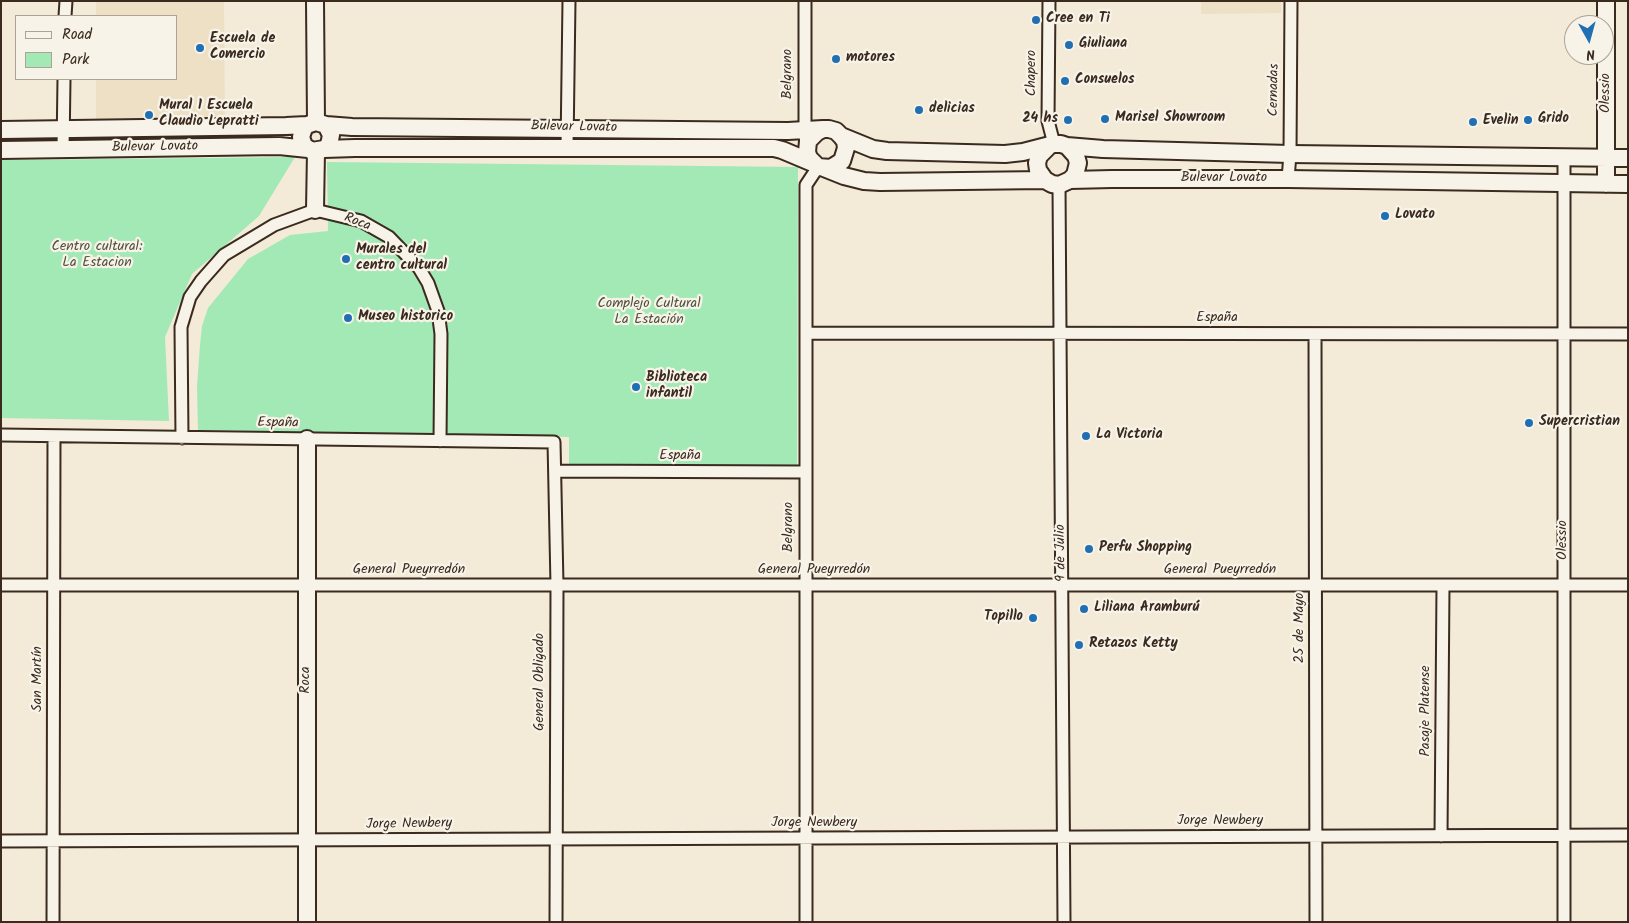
<!DOCTYPE html>
<html>
<head>
<meta charset="utf-8">
<style>
	body { margin:0 }
	#map { position:relative; width:1629px; height:923px; overflow:hidden; background:#f3ead8; font-family:Kalam,sans-serif }
	canvas { display:block }
	.frame { position:absolute; inset:0; border:2px solid #3b2a1e; pointer-events:none }
	.legend { position:absolute; left:15px; top:15px; width:162px; height:65px; box-sizing:border-box; background:#f7f3e8; border:1px solid #aca397; margin:0; padding:6px 9px; list-style:none; font-size:15px; color:#3b2a1e }
	.legend li { display:flex; align-items:center; gap:10px; height:25px }
	.legend b { width:25px; border:1px solid #aca397 }
	.north { position:absolute; left:1564px; top:15px; width:50px; height:50px; box-sizing:border-box; background:#f7f3e8; border:1px solid #aca397; border-radius:50%; rotate:173deg; font-size:14px; font-weight:700; line-height:20px; text-align:center; color:#3b2a1e }
	.north::after { content:''; display:block; margin:auto; width:18px; height:22px; background:#1f6fb2; clip-path:polygon(50% 0,100% 100%,50% 72%,0 100%) }
</style>
</head>
<body>
<div id="map">
<canvas width="1629" height="923"></canvas>
<div class="frame"></div>
<ul class="legend">
<li><b style="height:6px;background:#f7f3e8"></b>Road</li>
<li><b style="height:14px;background:#a3e9b5"></b>Park</li>
</ul>
<div class="north">N</div>
</div>
<script>
const g = document.querySelector('canvas').getContext('2d');
g.lineJoin = 'round';
function paint(path, color) {
  g.fillStyle = color;
  g.fill(path, 'evenodd');
}
function shape(rows) {
  const path = new Path2D();
  for (const r of rows) {
    path.moveTo(r[0], r[1]);
    for (let i = 2; i < r.length; i += 2) path.lineTo(r[i], r[i + 1]);
  }
  return path;
}
function strokePath(path, color, width, dash) {
  g.strokeStyle = color;
  g.lineWidth = width;
  g.lineCap = dash ? 'butt' : 'round';
  g.setLineDash(dash || []);
  g.stroke(path);
}
function write(font, color, halo, rows, align = 'center') {
  g.font = font + ' Kalam,sans-serif';
  g.lineWidth = 4.5;
  g.setLineDash([]);
  g.textBaseline = 'middle';
  g.strokeStyle = halo;
  g.fillStyle = color;
  for (const [text, x, y, turn = 0] of rows) {
    g.save();
    g.translate(x, y);
    g.rotate((+turn || 0) * Math.PI / 180);
    g.textAlign = isNaN(turn) ? turn : align;
    if (halo) g.strokeText(text, 0, 0);
    g.fillText(text, 0, 0);
    g.restore();
  }
}
const built = shape([
	[1201,1,1281,1,1281,13,1201,14],
	[96,2,224,2,225,122,96,122,96,79,176,79,176,16,96,16]
]);
const green = shape([
	[295,157,259,216,192,274,165,337,169,421,1,418,1,160],
	[327,162,798,167,797,467,569,465,569,437,198,430,197,387,200,345,202,326,208,308,248,259,290,235,328,231]
]);
const street = shape([
	[805,1,805,137],
	[1049,1,1048,121,1054,144],
	[65,16,66,1],
	[567,148,569,1],
	[63,150,64,79],
	[1288,179,1290,154,1291,1],
	[1059,185,1064,922],
	[806,333,1628,334],
	[1315,334,1316,922],
	[1,435,554,442,557,585,556,922],
	[182,438,181,327,190,297,201,281,224,255,274,225,315,210,361,221,389,237,419,268,428,283,438,311,441,334,440,441],
	[555,471,805,472],
	[1,585,1628,585],
	[1441,836,1443,586],
	[1,841,1628,835],
	[53,922,54,436],
	[806,922,806,185,818,167],
	[1564,922,1564,157]
]);
const secondary = shape([
	[315,1,316,122],
	[326,125,352,127,788,131,823,129,829,129,836,131,841,136,845,141,846,148,842,161,831,168,818,167,809,158,807,152,808,141,817,132,823,129],
	[1,130,286,126,307,125,316,122,326,125,331,135,329,145,324,149,312,151,304,146,301,137,304,128,307,125],
	[841,136,873,149,887,151,1005,154,1023,152,1054,144,1061,144,1067,146,1103,149,1290,154,1628,158],
	[1067,146,1076,156,1078,163,1075,175,1070,180],
	[324,149,355,148,774,148,782,150,813,163],
	[1,150,279,146,308,149],
	[824,168,844,176,864,181,880,182,1045,180,1052,184,1059,185,1070,180,1112,179,1288,179,1628,184],
	[1045,180,1038,170,1037,163,1039,156,1048,147],
	[1606,184,1606,1],
	[315,210,316,151],
	[307,439,307,922]
]);
const markers = [
	[1036,20,5,"#1f6fb2"],
	[1069,45,5,"#1f6fb2"],
	[200,48,5,"#1f6fb2"],
	[836,59,5,"#1f6fb2"],
	[1065,81,5,"#1f6fb2"],
	[919,110,5,"#1f6fb2"],
	[149,115,5,"#1f6fb2"],
	[1105,119,5,"#1f6fb2"],
	[1068,120,5,"#1f6fb2"],
	[1528,120,5,"#1f6fb2"],
	[1473,122,5,"#1f6fb2"],
	[1385,216,5,"#1f6fb2"],
	[346,259,5,"#1f6fb2"],
	[348,318,5,"#1f6fb2"],
	[636,387,5,"#1f6fb2"],
	[1529,423,5,"#1f6fb2"],
	[1086,436,5,"#1f6fb2"],
	[1089,549,5,"#1f6fb2"],
	[1084,609,5,"#1f6fb2"],
	[1033,618,5,"#1f6fb2"],
	[1079,645,5,"#1f6fb2"]
];
const poiNames = [
	["Cree en Ti",1046,20],
	["Escuela de",210,40],
	["Comercio",210,56],
	["Giuliana",1079,45],
	["motores",846,59],
	["Consuelos",1075,81],
	["Mural 1 Escuela",159,107],
	["Claudio Lepratti",159,123],
	["delicias",929,110],
	["Marisel Showroom",1115,119],
	["24 hs",1058,120,"right"],
	["Grido",1538,120],
	["Evelin",1483,122],
	["Lovato",1395,216],
	["Murales del",356,251],
	["centro cultural",356,267],
	["Museo historico",358,318],
	["Biblioteca",646,379],
	["infantil",646,395],
	["Supercristian",1539,423],
	["La Victoria",1096,436],
	["Perfu Shopping",1099,549],
	["Liliana Aramburú",1094,609],
	["Topillo",1023,618,"right"],
	["Retazos Ketty",1089,645]
];
const streetNames = [
	["Chapero",1033,73,-90],
	["Belgrano",789,74,-90],
	["Cernadas",1275,90,-89],
	["Olessio",1607,93,-90],
	["Bulevar Lovato",574,128,1],
	["Bulevar Lovato",155,148,-1],
	["Bulevar Lovato",1224,179],
	["Roca",357,223,21],
	["España",1217,319],
	["España",278,424,1],
	["España",680,457],
	["Belgrano",790,527,-90],
	["Olessio",1564,540,-90],
	["9 de Julio",1062,553,-91],
	["General Pueyrredón",409,571],
	["General Pueyrredón",814,571],
	["General Pueyrredón",1220,571],
	["25 de Mayo",1301,628,-90],
	["San Martín",39,679,-90],
	["Roca",307,680,-90],
	["General Obligado",541,682,-90],
	["Pasaje Platense",1427,711,-90],
	["Jorge Newbery",1220,822],
	["Jorge Newbery",814,824],
	["Jorge Newbery",409,825,-1]
];
const parkNames = [
	["Centro cultural:",97,248],
	["La Estacion",97,264],
	["Complejo Cultural",649,305],
	["La Estación",649,321]
];
paint(built, '#eee0c5');
paint(green, '#a3e9b5');
strokePath(street, '#3b2a1e', 15);
strokePath(secondary, '#3b2a1e', 20);
strokePath(street, '#f7f3e8', 11);
strokePath(secondary, '#f7f3e8', 16);
for (const [x, y, r, color] of markers) {
  const dot = new Path2D();
  dot.arc(x, y, r, 0, 2 * Math.PI);
  g.fillStyle = color;
  g.fill(dot);
  strokePath(dot, '#f7f3e8', 2);
}
write('bold 14px', '#3b2a1e', '#f7f3e8', poiNames, 'left');
write('14px', '#3b2a1e', '#f7f3e8', streetNames);
write('14px', '#50503c', '#f7f3e8', parkNames);
</script>
</body>
</html>
